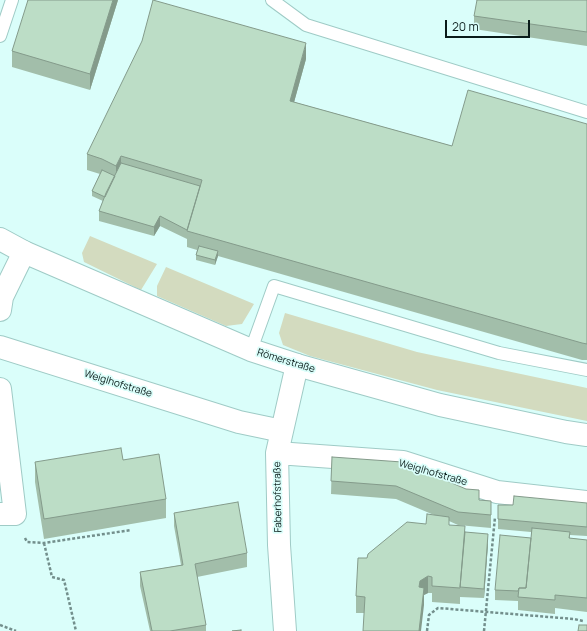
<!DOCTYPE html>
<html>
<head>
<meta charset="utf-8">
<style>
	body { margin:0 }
	#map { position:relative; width:587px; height:631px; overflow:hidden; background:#dafefa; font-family:Manrope,sans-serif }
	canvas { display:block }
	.scale { position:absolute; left:445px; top:20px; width:85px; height:18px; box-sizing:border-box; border:2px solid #091b19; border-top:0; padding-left:5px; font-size:12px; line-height:14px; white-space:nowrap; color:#091b19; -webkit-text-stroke:3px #dafefa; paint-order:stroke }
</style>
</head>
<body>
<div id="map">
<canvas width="587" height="631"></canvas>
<div class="scale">20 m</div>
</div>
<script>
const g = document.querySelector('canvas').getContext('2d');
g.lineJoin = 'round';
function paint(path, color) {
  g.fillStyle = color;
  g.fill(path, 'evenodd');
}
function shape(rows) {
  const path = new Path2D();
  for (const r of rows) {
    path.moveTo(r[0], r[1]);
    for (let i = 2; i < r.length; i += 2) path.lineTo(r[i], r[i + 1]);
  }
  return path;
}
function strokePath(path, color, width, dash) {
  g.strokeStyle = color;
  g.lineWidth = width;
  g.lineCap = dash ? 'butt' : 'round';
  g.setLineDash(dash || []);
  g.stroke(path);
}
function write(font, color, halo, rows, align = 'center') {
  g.font = font + ' Manrope,sans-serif';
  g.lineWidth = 3.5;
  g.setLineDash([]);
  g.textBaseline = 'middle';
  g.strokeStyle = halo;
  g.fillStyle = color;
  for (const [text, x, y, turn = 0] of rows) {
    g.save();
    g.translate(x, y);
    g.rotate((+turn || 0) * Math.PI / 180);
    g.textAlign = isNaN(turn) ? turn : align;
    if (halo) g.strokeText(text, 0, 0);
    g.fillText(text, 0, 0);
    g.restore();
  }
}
const green = shape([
	[90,236,157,264,141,290,84,262,82,253],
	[166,267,254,304,242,324,226,326,157,296,157,286],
	[285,313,417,352,587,388,587,421,437,390,310,356,283,345,279,333]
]);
const path = shape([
	[25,538,27,542,44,543,131,530],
	[44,543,52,577,64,580,76,631],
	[0,625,16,631],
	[427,631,429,615,438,608,574,619,583,621],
	[484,631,495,517]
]);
const service = shape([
	[272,0,306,25,587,112],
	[0,36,12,0],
	[251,350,274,286,499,353,587,370]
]);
const minor = shape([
	[0,310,2,297,24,252],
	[0,347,239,422,282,431],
	[0,389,15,514,0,514],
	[277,453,403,462,497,492,587,502],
	[285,631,279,545,277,453,297,365]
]);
const tertiary = shape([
	[0,239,24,252,251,350,297,365,440,405,566,432,587,435]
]);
const wall = shape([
	[118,0,90,90,12,67,12,51],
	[587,0,587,46,474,29,474,16],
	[306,59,294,102,452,146,587,124,587,360,582,360,218,256,215,265,196,260,196,255,197,250,187,247,187,239,160,226,154,236,99,221,99,211,103,201,92,196,92,191,100,174,87,170,87,154],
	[332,457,479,500,491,514,491,528,458,525,449,521,449,525,488,544,484,598,460,597,460,595,460,604,432,602,432,593,428,593,424,595,424,605,364,613,356,613,356,596,367,558,426,524,434,515,396,499,331,494],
	[123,460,166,499,166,518,44,539,35,482,35,462],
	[587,503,587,536,570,535,570,538,587,540,587,612,555,608,555,614,518,610,518,601,495,600,495,590,531,538,531,532,498,529,498,505,513,505],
	[174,513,247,553,247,567,197,577,206,625,206,631,150,631,140,586,140,572,181,565,174,526]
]);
const shadedWall = shape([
	[113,0,118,0,90,90,90,74],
	[306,43,306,59,290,117,290,101],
	[121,156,121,173,116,177,116,166],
	[160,216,160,226,154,236,154,227],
	[218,251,218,256,215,265,215,260],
	[465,526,465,542,460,587,460,604,460,588],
	[488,534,488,544,484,598,484,589],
	[428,576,428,593,424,595,424,605,421,631,419,631,419,587,420,581]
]);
const building = shape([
	[28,0,113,0,90,74,12,51,28,0],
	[153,0,306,43,290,101,452,146,468,90,587,124,587,344,582,343,187,231,202,180,121,156,116,166,102,159,87,154,142,41,153,0],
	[477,0,587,0,587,32,474,16,477,0],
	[121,163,200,186,187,230,160,216,154,227,99,211,106,193,121,163],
	[102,170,115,176,105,197,92,191,102,170],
	[199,246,218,251,215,260,196,255,199,246],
	[121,448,123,460,159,454,166,499,44,519,35,462,121,448],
	[332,457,402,462,466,489,479,490,479,500,491,501,491,515,458,512,396,486,331,481,332,457],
	[514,496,587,503,587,527,498,519,498,505,513,505,514,496],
	[238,502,247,553,195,564,206,625,170,631,152,631,140,572,183,565,174,513,238,502],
	[427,514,449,517,449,525,465,526,460,588,432,586,432,577,428,576,420,581,419,587,424,588,419,631,363,631,365,597,356,596,358,558,367,558,368,554,407,522,426,524,427,514],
	[532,528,570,532,569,538,587,540,587,598,555,595,555,600,518,597,519,588,526,588,532,528],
	[465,532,488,534,484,589,460,587,465,532],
	[500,535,531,538,526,588,519,588,518,591,495,590,500,535],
	[579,625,587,625,587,631,578,631,579,625],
	[241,630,241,631,232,631,241,630]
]);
const streetNames = [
	["Römerstraße",286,361,17],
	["Weiglhofstraße",118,384,17],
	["Weiglhofstraße",433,473,16],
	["Faberhofstraße",278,497,-91]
];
paint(green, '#d3dbbf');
strokePath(service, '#9fcbc6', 14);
strokePath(minor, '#9fcbc6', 24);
strokePath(tertiary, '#9fcbc6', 24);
strokePath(path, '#738f8c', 2.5, [3, 2]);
strokePath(service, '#fff', 12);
strokePath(minor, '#fff', 22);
strokePath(tertiary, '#fff', 22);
paint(wall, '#a2beaa');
paint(shadedWall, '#849b8b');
paint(building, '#bcddc6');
strokePath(building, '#849b8b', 1);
write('10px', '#091b19', '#dafefa', streetNames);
</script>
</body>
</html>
